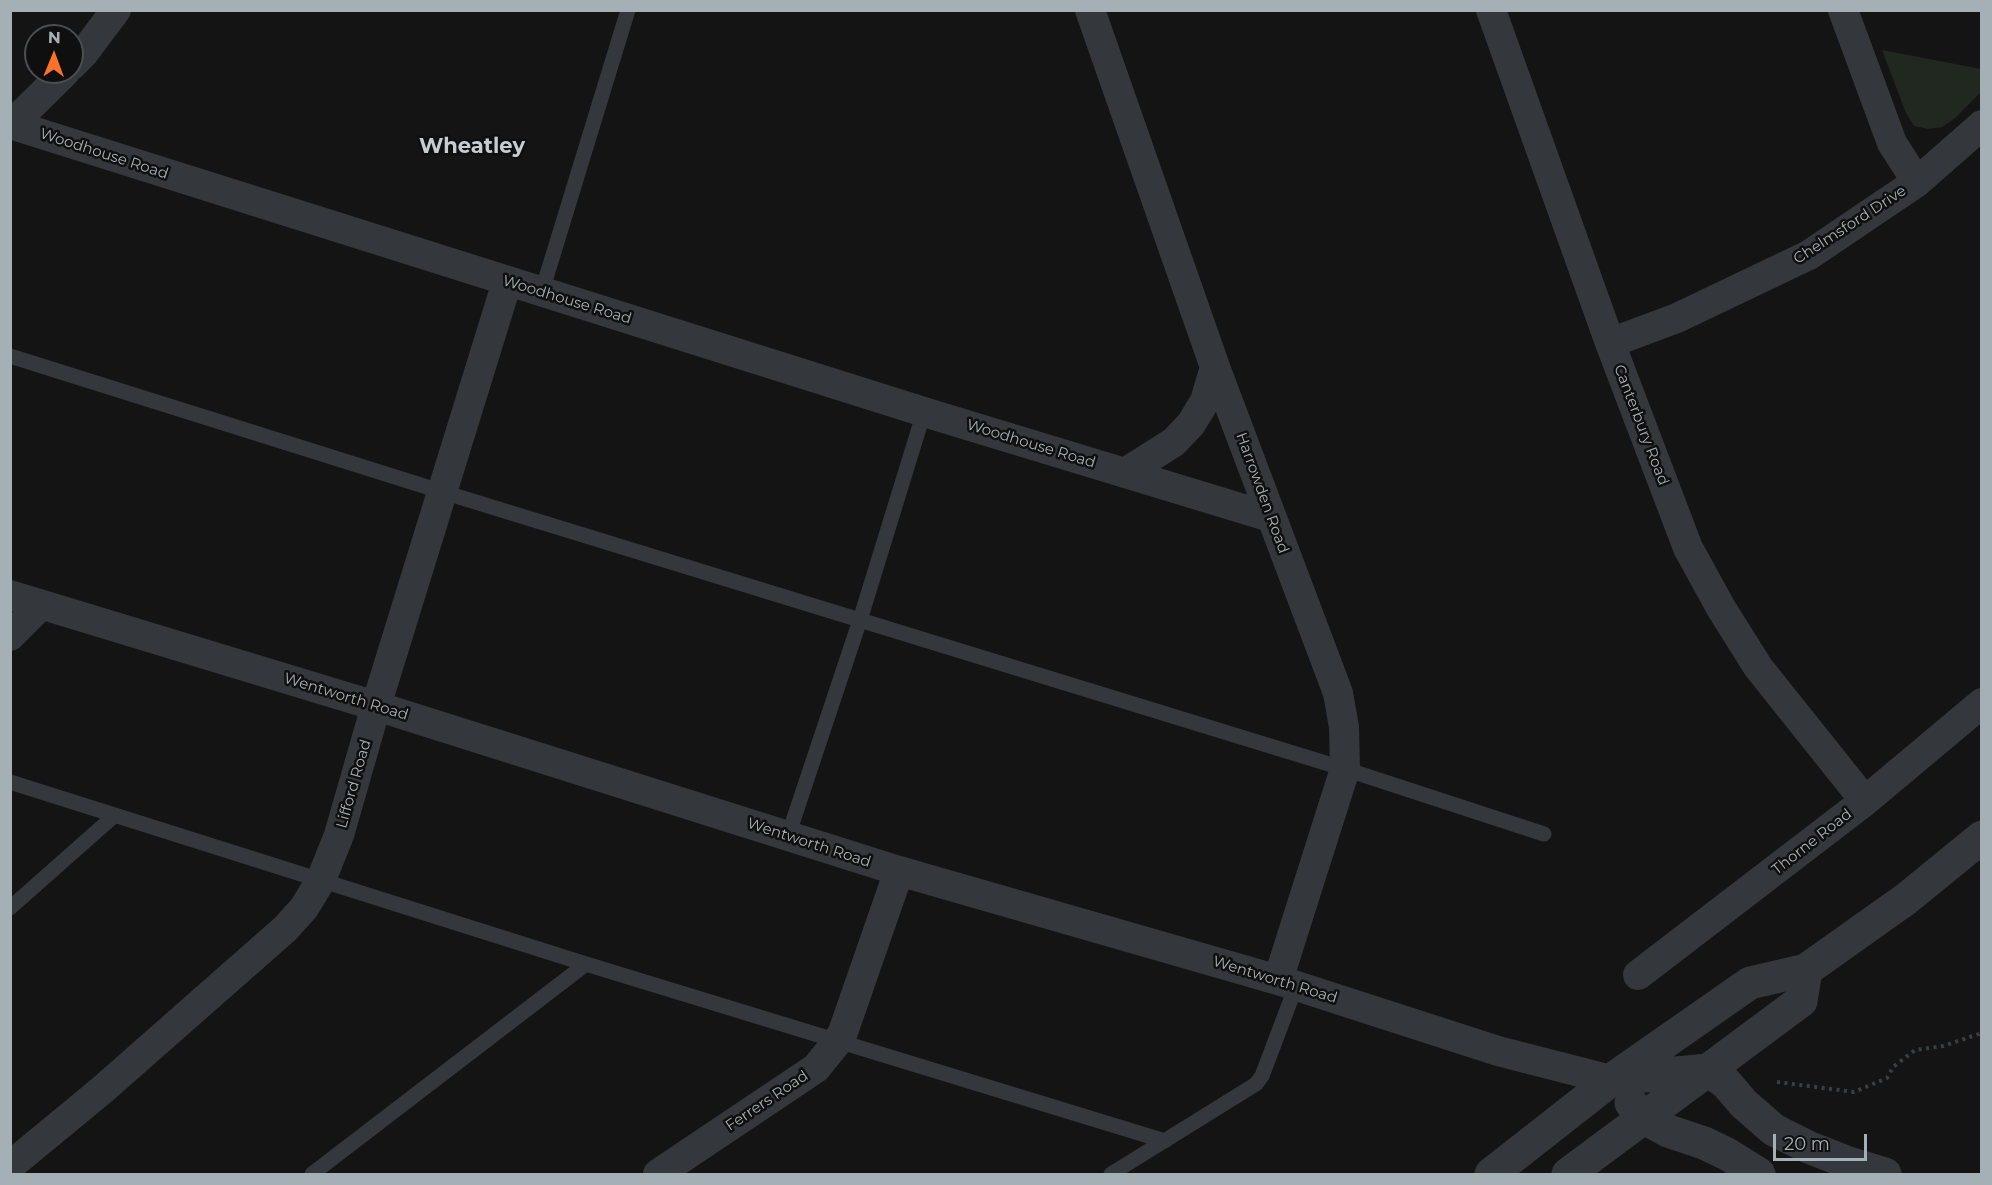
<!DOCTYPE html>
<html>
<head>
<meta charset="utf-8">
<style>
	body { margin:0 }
	#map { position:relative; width:1992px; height:1185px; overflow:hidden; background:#141415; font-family:Montserrat,sans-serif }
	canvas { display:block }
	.frame { position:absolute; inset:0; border:12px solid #a5b0b6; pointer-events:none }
	.north { position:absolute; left:24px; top:24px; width:60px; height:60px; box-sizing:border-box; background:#0f0f10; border:2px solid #4b4f52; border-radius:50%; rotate:1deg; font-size:16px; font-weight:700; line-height:24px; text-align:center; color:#a5b0b6 }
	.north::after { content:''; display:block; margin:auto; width:21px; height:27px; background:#f97228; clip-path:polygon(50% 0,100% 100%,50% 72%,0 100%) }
	.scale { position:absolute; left:1773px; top:1134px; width:94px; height:27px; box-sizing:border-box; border:3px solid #a5b0b6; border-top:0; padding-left:8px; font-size:18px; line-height:21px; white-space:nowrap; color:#a5b0b6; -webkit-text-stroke:4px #0f0f10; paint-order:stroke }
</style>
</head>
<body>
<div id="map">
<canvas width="1992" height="1185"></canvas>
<div class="frame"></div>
<div class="north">N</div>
<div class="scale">20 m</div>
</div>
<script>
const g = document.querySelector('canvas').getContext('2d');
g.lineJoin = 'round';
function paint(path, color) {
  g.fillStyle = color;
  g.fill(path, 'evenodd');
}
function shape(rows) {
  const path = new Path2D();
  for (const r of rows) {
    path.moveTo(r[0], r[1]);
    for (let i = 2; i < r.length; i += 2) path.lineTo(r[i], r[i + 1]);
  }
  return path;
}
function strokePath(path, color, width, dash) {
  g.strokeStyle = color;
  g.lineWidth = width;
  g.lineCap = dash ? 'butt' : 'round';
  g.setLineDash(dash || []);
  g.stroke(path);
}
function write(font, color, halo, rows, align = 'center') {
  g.font = font + ' Montserrat,sans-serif';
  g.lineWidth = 5;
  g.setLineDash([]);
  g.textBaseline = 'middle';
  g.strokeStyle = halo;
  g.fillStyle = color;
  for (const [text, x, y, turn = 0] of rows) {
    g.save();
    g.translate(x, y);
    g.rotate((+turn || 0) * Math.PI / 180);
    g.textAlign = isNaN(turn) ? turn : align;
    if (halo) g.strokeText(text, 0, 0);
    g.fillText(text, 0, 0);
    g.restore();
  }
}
const green = shape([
	[1882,50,1981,69,1981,92,1954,119,1942,127,1928,129,1914,126,1906,113]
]);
const path = shape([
	[1777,1082,1854,1092,1887,1078,1893,1067,1915,1050,1943,1046,1982,1033]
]);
const service = shape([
	[542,291,628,10],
	[10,356,443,492,1345,769,1544,834],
	[10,782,586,964,1165,1141],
	[788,836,860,620,924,412],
	[10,908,114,816],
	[312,1174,586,964],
	[1111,1174,1256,1084,1262,1076,1296,986]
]);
const minor = shape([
	[1090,10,1215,367,1338,693,1344,727,1345,769,1278,980],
	[1491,10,1610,343,1688,548,1721,608,1758,667,1865,801],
	[72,65,83,54,116,10],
	[10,124,924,412,1270,517],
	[10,126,65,72],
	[1917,182,1982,125],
	[1610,343,1677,318,1809,255,1917,182,1892,143,1843,10],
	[1125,473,1174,442,1191,424,1205,401,1215,367],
	[10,595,376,706,899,871,1278,980,1498,1051,1611,1080],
	[10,636,41,605],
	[1638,975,1865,801,1982,703],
	[10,1166,102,1090,285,929,304,908,321,880,339,835,376,706,507,282],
	[658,1174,816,1068,837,1042,843,1032,899,871]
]);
const tertiary = shape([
	[1614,1079,1708,1070,1726,1083,1744,1104,1774,1130,1808,1147,1849,1163,1885,1174],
	[1631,1103,1644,1118,1668,1131,1704,1143,1727,1154,1759,1174],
	[1491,1174,1611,1080,1750,983,1806,970,1906,899,1982,837],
	[1568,1174,1801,1001,1806,970]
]);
const streetNames = [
	["Woodhouse Road",104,154,18],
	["Chelmsford Drive",1850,225,-33],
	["Woodhouse Road",567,300,17],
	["Canterbury Road",1641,425,69],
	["Woodhouse Road",1031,444,17],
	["Harrowden Road",1262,493,70],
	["Wentworth Road",346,697,17],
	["Lifford Road",354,784,-74],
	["Thorne Road",1812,842,-38],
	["Wentworth Road",809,843,18],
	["Wentworth Road",1275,980,17],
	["Ferrers Road",767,1101,-34]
];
const districtNames = [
	["Wheatley",472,147]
];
paint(green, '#212820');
strokePath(path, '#3a3f42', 4, [3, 4.5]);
strokePath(service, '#34373b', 15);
strokePath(minor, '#34373b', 30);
strokePath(tertiary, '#34373b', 33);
write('15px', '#a5b0b6', '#0f0f10', streetNames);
write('bold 21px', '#c6cdd2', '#0f0f10', districtNames);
</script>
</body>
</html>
